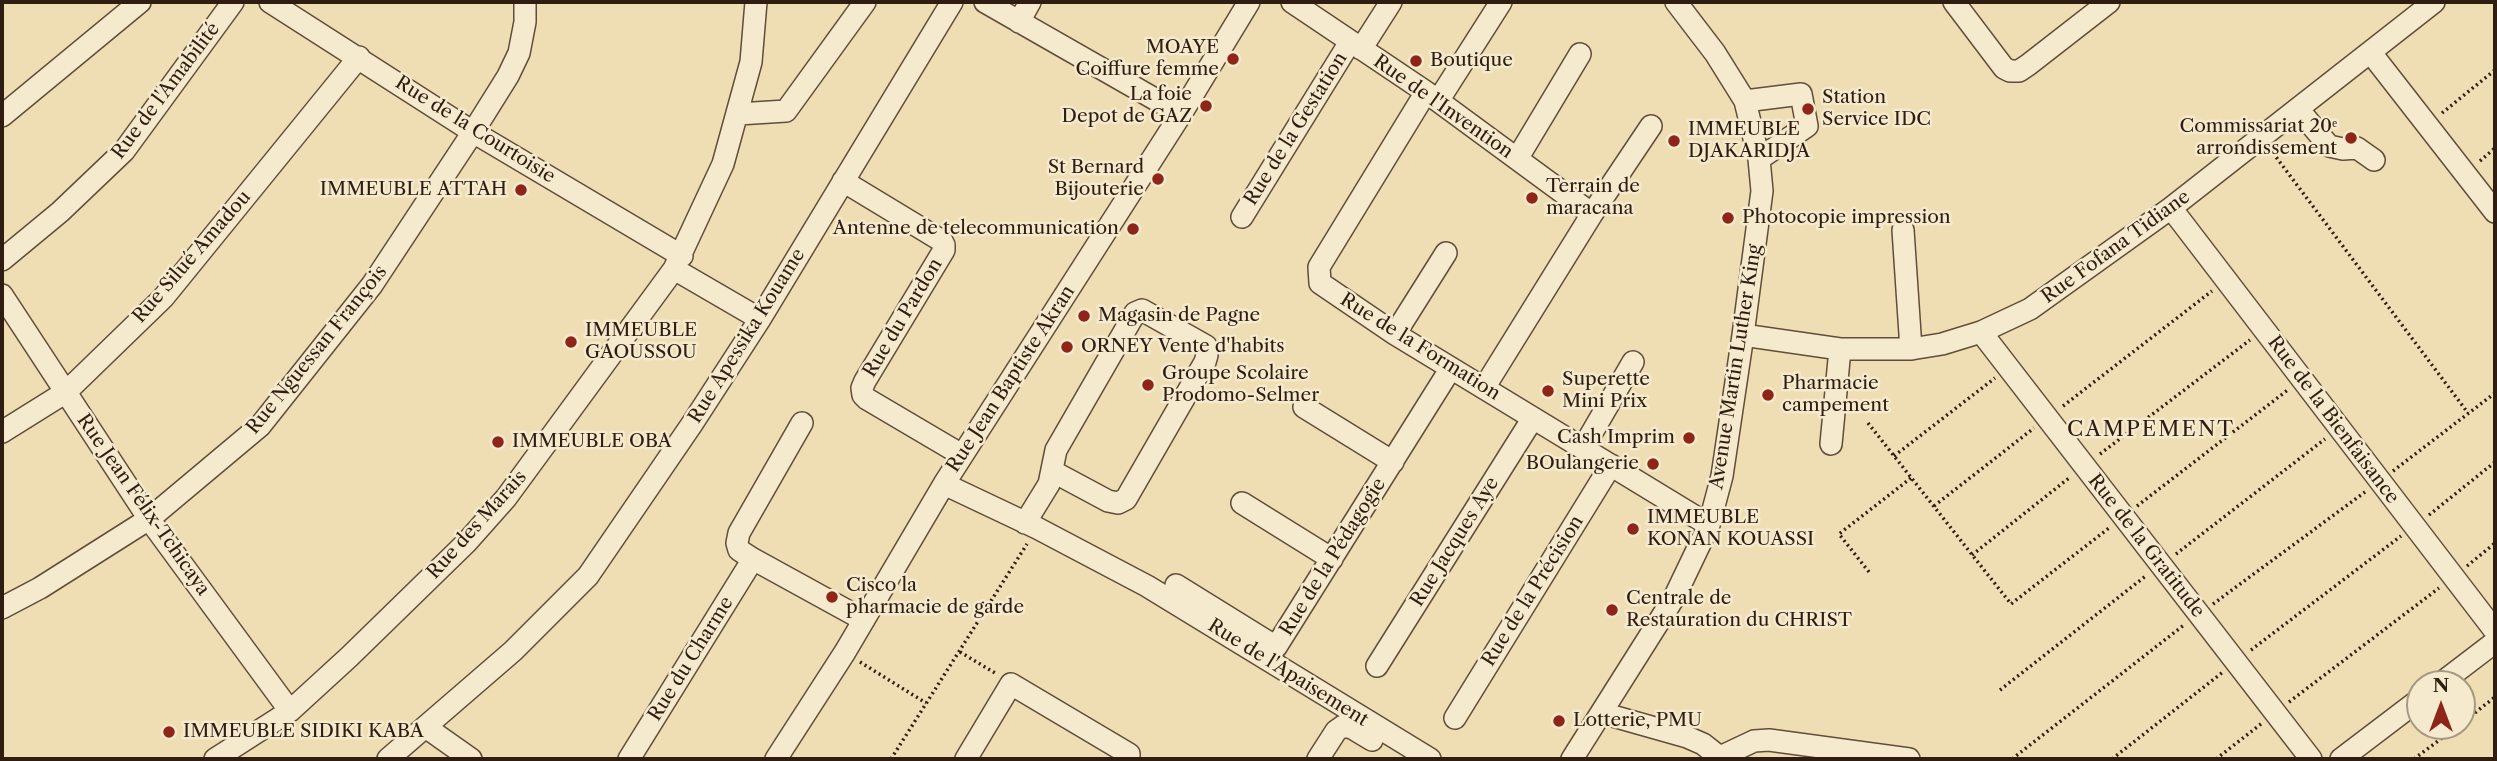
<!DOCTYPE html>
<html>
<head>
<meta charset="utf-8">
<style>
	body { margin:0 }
	#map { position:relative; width:2497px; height:761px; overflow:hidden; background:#efdeb3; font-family:"Libre Caslon Text",serif }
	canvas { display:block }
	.frame { position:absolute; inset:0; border:4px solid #301d12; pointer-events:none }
	.north { position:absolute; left:2406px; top:670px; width:70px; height:70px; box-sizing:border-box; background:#f5eace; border:2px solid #a69883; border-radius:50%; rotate:0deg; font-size:19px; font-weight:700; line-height:28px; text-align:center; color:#301d12 }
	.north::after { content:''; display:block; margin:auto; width:24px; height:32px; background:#8f2418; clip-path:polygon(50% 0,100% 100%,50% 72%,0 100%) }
</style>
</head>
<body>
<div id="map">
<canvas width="2497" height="761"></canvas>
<div class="frame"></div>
<div class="north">N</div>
</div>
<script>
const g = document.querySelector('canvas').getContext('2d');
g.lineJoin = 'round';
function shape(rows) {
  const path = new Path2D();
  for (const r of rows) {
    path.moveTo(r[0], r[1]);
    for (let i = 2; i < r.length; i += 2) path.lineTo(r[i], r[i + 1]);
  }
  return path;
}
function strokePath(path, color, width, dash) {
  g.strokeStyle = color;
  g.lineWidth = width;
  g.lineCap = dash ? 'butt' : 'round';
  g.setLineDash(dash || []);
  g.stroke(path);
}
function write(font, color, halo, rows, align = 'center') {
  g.font = font + ' "Libre Caslon Text",serif';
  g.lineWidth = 5;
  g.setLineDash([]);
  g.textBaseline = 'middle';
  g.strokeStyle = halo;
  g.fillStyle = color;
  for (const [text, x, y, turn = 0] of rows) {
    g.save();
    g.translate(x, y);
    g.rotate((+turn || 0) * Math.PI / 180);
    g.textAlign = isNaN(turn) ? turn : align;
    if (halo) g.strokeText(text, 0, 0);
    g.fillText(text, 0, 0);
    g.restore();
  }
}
const path = shape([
	[2442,113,2495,70],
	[2273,153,2468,413],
	[2480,161,2495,148],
	[2063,406,2212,291],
	[1868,423,2011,604,2109,528],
	[2100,454,2250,340],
	[1894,456,1995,378],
	[2393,471,2495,393],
	[1934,506,2034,428],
	[2137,506,2289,389],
	[2429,515,2495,462],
	[2176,554,2325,439],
	[1972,555,2069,478],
	[2467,566,2495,543],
	[1869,572,1839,534,1911,478],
	[2213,604,2365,492],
	[2251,650,2401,536],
	[960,652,995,673],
	[860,662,926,703],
	[2000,690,2147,575],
	[2289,702,2439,588],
	[2462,723,2495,697],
	[891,759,1027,544],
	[2012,759,2184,625],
	[2112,759,2223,672],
	[2216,759,2261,724],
	[2414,759,2458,726]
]);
const minor = shape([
	[270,2,473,132,682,256],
	[985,2,1181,114],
	[1292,2,1426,92,1592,214],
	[1954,2,2004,68,2010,71,2019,71,2028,65,2109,2],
	[1019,22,1030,2],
	[1361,49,1391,2],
	[2371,53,2495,212],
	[1426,92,1319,267,1320,283,1395,334,1709,525],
	[1438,101,1501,2],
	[1745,101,1801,94,1807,126,1759,159],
	[2298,109,2329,146,2343,149,2357,148,2374,160],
	[738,114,786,111,865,2],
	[2,116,140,2],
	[1517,159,1580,54],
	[843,181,942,241,944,245,944,250,865,381,862,388,863,395,867,399,962,455],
	[2171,208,2495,631],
	[1242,217,1350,42],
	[1903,230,1911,349],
	[2,260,60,212,124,151,233,2],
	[674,269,760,319],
	[2,295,149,519,290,711],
	[1981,332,2311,759],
	[1395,334,1446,253],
	[1743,335,1840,349,1911,349,1942,344,1981,332,2030,309,2171,208,2434,2],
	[1484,388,1592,214,1651,126],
	[1304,407,1393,462],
	[802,423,739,533,737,543,739,550,753,559,864,620],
	[2,432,66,392,163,298,359,57],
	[1831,444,1840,349],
	[1583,448,1633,362],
	[944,484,1037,528,1147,586,1430,759],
	[1242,503,1332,559],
	[1025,523,1049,484,1056,450,1135,313,1142,310,1206,346,1207,355,1205,362,1126,499,1118,503,1108,501,1052,471],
	[1176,585,1276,647,1451,368],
	[2,608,40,588,149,519,260,426,372,285,473,132,508,76,519,53,525,22,525,2],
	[1377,666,1533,418],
	[2440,684,2495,642],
	[1602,713,1687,737,1703,744,1722,759],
	[1455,718,1611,465],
	[427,728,471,759],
	[1720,757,1754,741,1769,740,1909,759],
	[215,759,290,711,349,657,466,543,506,498,674,269,723,164,751,62,756,2],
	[388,759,513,651,588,576,692,424,760,319,952,2],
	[629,759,753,559],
	[776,759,845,652,944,484,1181,114,1249,2],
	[966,759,1011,684,1129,754,1129,759],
	[1318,759,1336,731,1343,726,1352,728,1372,740],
	[1572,759,1675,596,1709,525,1722,476,1743,335,1762,191,1759,159,1745,101,1715,53,1676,2],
	[2341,759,2420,699]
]);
const markers = [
	[1233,59,7,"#8f2418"],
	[1416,61,7,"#8f2418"],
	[1206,106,7,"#8f2418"],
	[1808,109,7,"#8f2418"],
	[2351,138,7,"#8f2418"],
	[1674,141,7,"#8f2418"],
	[1158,179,7,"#8f2418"],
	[521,190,7,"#8f2418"],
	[1532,198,7,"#8f2418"],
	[1728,218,7,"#8f2418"],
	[1133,229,7,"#8f2418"],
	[1084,316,7,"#8f2418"],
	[571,342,7,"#8f2418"],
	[1067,347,7,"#8f2418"],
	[1148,385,7,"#8f2418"],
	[1548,391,7,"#8f2418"],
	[1768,395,7,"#8f2418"],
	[1689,438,7,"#8f2418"],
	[498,442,7,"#8f2418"],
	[1653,464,7,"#8f2418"],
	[1633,529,7,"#8f2418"],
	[832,597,7,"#8f2418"],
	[1612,610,7,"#8f2418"],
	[1559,721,7,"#8f2418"],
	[169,732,7,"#8f2418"]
];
const poiNames = [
	["MOAYE",1219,48,"right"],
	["Coiffure femme",1219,70,"right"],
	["Boutique",1430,61],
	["La foie",1192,95,"right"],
	["Depot de GAZ",1192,117,"right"],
	["Station",1822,98],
	["Service IDC",1822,120],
	["Commissariat 20ᵉ",2337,127,"right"],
	["arrondissement",2337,149,"right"],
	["IMMEUBLE",1688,130],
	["DJAKARIDJA",1688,152],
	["St Bernard",1144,168,"right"],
	["Bijouterie",1144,190,"right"],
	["Terrain de",1546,187],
	["maracana",1546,209],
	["IMMEUBLE ATTAH",507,190,"right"],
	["Photocopie impression",1742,218],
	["Antenne de telecommunication",1119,229,"right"],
	["Magasin de Pagne",1098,316],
	["IMMEUBLE",585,331],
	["GAOUSSOU",585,353],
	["ORNEY Vente d'habits",1081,347],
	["Groupe Scolaire",1162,374],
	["Prodomo-Selmer",1162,396],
	["Superette",1562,380],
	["Mini Prix",1562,402],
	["Pharmacie",1782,384],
	["campement",1782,406],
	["Cash Imprim",1675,438,"right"],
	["IMMEUBLE OBA",512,442],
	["BOulangerie",1639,464,"right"],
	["IMMEUBLE",1647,518],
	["KONAN KOUASSI",1647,540],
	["Cisco la",846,586],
	["pharmacie de garde",846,608],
	["Centrale de",1626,599],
	["Restauration du CHRIST",1626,621],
	["Lotterie, PMU",1573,721],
	["IMMEUBLE SIDIKI KABA",183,732]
];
const streetNames = [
	["Rue de l'Amabilité",166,91,-53],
	["Rue de l'Invention",1443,107,35],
	["Rue de la Gestation",1296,129,-58],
	["Rue de la Courtoisie",475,130,32],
	["Rue Fofana Tidiane",2116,247,-36],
	["Rue Silué Amadou",192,257,-49],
	["Rue du Pardon",903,318,-59],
	["Rue Apessika Kouame",747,336,-58],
	["Rue de la Formation",1420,347,32],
	["Rue Nguessan François",317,350,-51],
	["Avenue Martin Luther King",1736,367,-81],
	["Rue Jean Baptiste Akran",1011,379,-57],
	["Rue de la Bienfaisance",2333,420,53],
	["Rue Jean Félix-Tchicaya",143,505,55],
	["Rue des Marais",477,525,-48],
	["Rue Jacques Aye",1455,542,-58],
	["Rue de la Gratitude",2146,546,52],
	["Rue de la Pédagogie",1333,557,-58],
	["Rue de la Précision",1533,591,-58],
	["Rue du Charme",691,659,-58],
	["Rue de l'Apaisement",1288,673,32]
];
const neighbourhoodNames = [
	["CAMPEMENT",2151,430]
];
strokePath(minor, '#604d3a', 24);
strokePath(path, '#301d12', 3.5, [2, 3.5]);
strokePath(minor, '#f5eace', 21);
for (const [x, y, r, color] of markers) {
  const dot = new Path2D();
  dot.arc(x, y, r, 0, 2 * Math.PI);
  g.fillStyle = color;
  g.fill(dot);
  strokePath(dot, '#f5eace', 2.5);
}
write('19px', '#301d12', '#f5eace', poiNames, 'left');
write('19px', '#301d12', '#f5eace', streetNames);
g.letterSpacing = '2px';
write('21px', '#301d12', '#f5eace', neighbourhoodNames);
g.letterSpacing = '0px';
</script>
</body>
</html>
